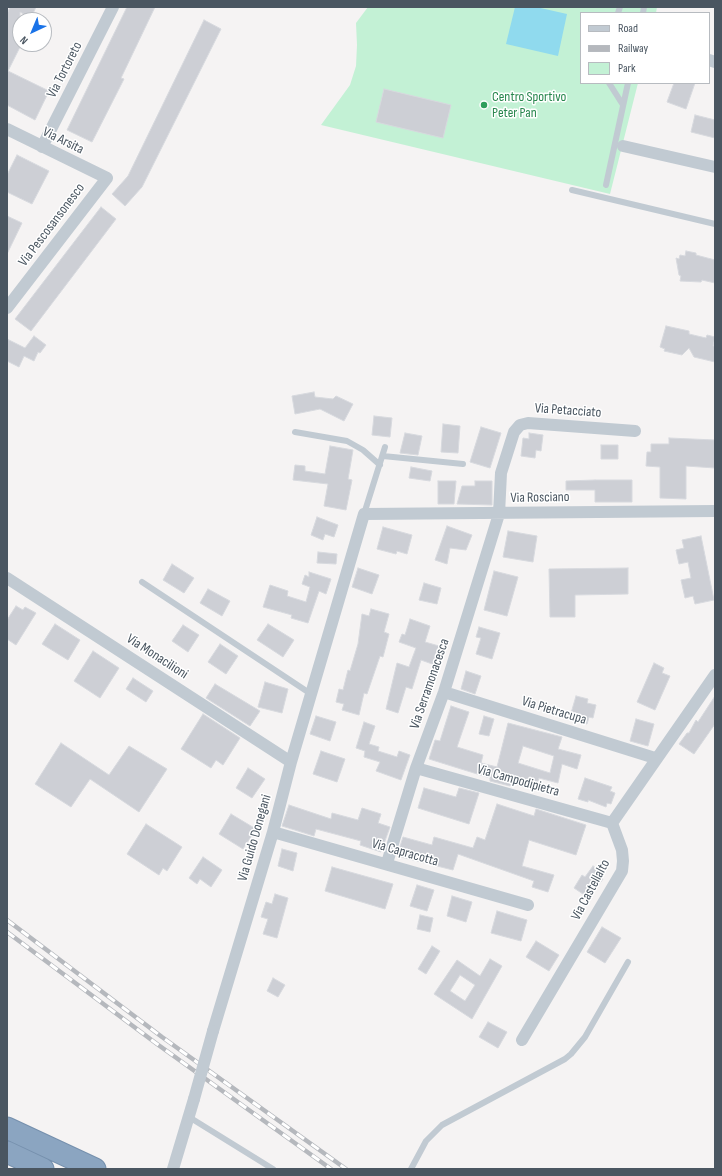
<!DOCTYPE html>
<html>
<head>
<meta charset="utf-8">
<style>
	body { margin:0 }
	#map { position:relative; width:722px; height:1176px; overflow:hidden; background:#f5f3f3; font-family:"Sofia Sans Condensed",sans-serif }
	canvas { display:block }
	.frame { position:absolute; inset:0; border:8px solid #4a5661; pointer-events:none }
	.legend { position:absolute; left:580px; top:12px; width:130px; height:72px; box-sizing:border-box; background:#fff; border:1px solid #b7bbc0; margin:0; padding:5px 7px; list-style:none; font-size:12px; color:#4a5661 }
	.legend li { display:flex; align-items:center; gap:8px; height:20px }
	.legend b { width:20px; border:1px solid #b7bbc0 }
	.north { position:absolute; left:12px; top:12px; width:40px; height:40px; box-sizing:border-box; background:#fff; border:1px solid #b7bbc0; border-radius:50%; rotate:224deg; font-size:11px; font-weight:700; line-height:16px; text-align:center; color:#4a5661 }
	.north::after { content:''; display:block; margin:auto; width:14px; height:18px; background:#1a73e8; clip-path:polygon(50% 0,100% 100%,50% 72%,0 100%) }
</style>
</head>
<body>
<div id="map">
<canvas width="722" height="1176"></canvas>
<div class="frame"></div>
<ul class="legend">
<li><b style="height:5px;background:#c1cad2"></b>Road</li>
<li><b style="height:5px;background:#b5b8bd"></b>Railway</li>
<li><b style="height:11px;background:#c3f1d5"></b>Park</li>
</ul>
<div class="north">N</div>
</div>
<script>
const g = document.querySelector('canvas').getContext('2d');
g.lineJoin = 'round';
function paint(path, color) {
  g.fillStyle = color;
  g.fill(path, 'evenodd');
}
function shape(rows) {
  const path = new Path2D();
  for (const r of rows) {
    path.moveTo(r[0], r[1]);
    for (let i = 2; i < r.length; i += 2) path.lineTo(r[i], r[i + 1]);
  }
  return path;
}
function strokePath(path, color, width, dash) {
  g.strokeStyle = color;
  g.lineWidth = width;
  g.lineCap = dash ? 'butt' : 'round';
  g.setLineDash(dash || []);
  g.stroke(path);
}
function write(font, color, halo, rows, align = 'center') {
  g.font = font + ' "Sofia Sans Condensed",sans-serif';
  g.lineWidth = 3;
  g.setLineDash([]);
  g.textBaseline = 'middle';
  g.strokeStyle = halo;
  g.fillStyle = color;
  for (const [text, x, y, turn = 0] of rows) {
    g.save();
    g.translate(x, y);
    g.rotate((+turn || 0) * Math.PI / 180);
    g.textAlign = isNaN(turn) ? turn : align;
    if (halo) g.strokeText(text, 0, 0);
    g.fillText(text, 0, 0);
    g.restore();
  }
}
const green = shape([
	[368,7,657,7,656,13,581,13,581,83,638,83,610,194,321,125,350,85,356,66,357,45,356,23]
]);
const water = shape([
	[515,7,536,7,567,14,558,56,506,44]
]);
const building = shape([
	[10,7,36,7,31,18,20,12,20,47,8,71,49,91,35,120,7,105,7,14,10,7],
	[127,7,155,7,121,78,124,79,92,142,67,130,127,7],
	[204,20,221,29,142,187,125,206,112,194,128,176,204,20],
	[674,83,695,83,686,109,667,102,674,83],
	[384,89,451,105,443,138,376,122,384,89],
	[695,115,715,120,715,138,691,132,695,115],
	[17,155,49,171,32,204,7,192,7,175,17,155],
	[101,207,116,219,31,331,15,319,101,207],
	[7,216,22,223,7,254,7,216],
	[686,251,696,253,696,255,715,260,715,283,702,280,701,282,680,281,681,276,679,275,676,258,679,259,680,255,685,256,686,251],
	[666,326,689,331,689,334,706,338,707,335,715,337,713,346,715,346,715,362,694,357,689,348,682,355,664,351,665,349,660,347,666,326],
	[34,336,46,345,40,353,38,352,34,361,24,356,19,367,7,361,7,339,25,348,34,336],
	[314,392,315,397,333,399,336,396,353,404,344,421,320,409,295,414,292,396,314,392],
	[374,416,392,418,390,437,372,435,374,416],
	[443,424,460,426,458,453,441,452,443,424],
	[481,427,501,433,490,468,470,462,481,427],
	[405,433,422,436,418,455,400,453,405,433],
	[529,433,543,435,541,451,536,450,535,458,521,456,523,438,529,439,529,433],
	[669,438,715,440,715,468,686,466,686,499,660,498,660,467,646,466,647,452,651,452,651,444,669,444,669,438],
	[601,445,618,445,618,459,601,459,601,445],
	[330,446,353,450,348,479,352,480,346,510,324,506,328,484,293,480,295,465,305,466,305,471,325,474,330,446],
	[411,467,432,471,430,481,409,478,411,467],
	[595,480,632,480,632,502,595,502,595,490,566,490,566,481,595,480],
	[438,481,456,481,454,504,438,504,438,481],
	[475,481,492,481,492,505,457,504,462,486,475,486,475,481],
	[317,517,338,525,334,537,325,534,323,540,311,535,317,517],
	[447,526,472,535,466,550,450,548,447,564,435,560,447,526],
	[383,527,412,535,407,554,397,551,396,554,377,549,383,527],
	[508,531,537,536,533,562,503,557,508,531],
	[701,536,714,600,695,604,693,596,685,598,681,580,691,578,688,562,679,564,676,550,684,548,682,540,701,536],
	[318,552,337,554,336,564,317,563,318,552],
	[172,564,194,578,184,593,163,580,172,564],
	[358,568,379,575,372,594,352,587,358,568],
	[628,568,628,594,575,595,575,617,550,617,549,569,628,568],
	[494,571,518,577,507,616,484,610,494,571],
	[309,572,331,579,326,594,319,591,308,623,291,618,292,615,263,607,270,585,288,591,287,596,306,602,310,587,302,584,305,575,309,577,309,572],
	[424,583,441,588,437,604,419,600,424,583],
	[208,589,230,601,222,616,200,603,208,589],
	[16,606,23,610,25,607,36,613,16,645,7,639,7,620,16,606],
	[371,609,389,614,384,632,389,634,383,657,380,656,367,694,364,693,359,715,342,710,344,704,336,702,339,689,343,690,348,670,350,671,358,644,362,614,369,616,371,609],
	[410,619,430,626,425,642,439,646,437,652,439,653,435,665,421,660,412,689,406,687,398,713,386,709,397,663,409,667,416,648,399,642,402,634,405,635,410,619],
	[55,624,80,640,68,660,42,644,55,624],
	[268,624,294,640,283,657,257,640,268,624],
	[183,625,199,635,188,652,172,641,183,625],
	[479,627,500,633,492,659,476,654,481,638,476,637,479,627],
	[220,644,238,656,226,674,208,662,220,644],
	[93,651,119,668,100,698,74,681,93,651],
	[654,663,664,668,662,673,670,676,655,710,637,702,654,663],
	[466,671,481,676,475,694,461,689,466,671],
	[133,678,153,691,146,702,126,689,133,678],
	[265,682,288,689,282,713,258,707,265,682],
	[215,684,260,711,250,726,206,698,215,684],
	[576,696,588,699,587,703,596,705,593,718,589,717,587,724,569,720,576,696],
	[715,696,715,724,694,754,679,744,687,733,689,733,696,720,698,722,715,696],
	[451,706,469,712,457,747,483,755,481,763,497,767,508,723,562,737,558,749,581,755,577,769,562,764,558,783,539,778,535,790,511,783,510,786,490,781,490,778,429,759,435,740,440,741,451,706],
	[523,746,554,756,550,773,518,763,523,746],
	[203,714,240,738,223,765,216,760,211,768,181,749,203,714],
	[316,716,336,722,330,741,310,734,316,716],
	[484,716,494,719,489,736,479,734,484,716],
	[636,719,654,724,648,746,630,741,636,719],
	[364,722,375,726,369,744,379,747,378,751,397,757,399,751,410,755,401,780,376,771,380,762,364,757,365,751,356,748,364,722],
	[61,743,109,775,129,746,167,769,139,812,90,779,71,807,35,784,61,743],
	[321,751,345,759,337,782,313,774,321,751],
	[248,768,265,779,252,798,236,788,248,768],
	[585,778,612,787,610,791,615,793,611,804,607,803,606,807,588,800,588,802,578,799,585,778],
	[424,788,456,797,459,788,479,793,469,824,418,808,424,788],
	[497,804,534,816,536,809,586,825,576,855,529,840,522,866,554,875,548,892,532,887,534,881,458,854,453,870,397,856,403,837,432,845,434,837,473,848,477,837,485,840,497,804],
	[289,805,331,819,332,813,358,820,362,808,381,814,378,823,390,827,381,852,360,845,361,841,316,829,314,836,282,826,289,805],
	[231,814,256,829,243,849,219,834,231,814],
	[146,824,182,847,167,871,163,868,159,875,127,854,146,824],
	[282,849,297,853,293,871,278,866,282,849],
	[203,857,222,870,211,887,200,879,197,884,189,878,203,857],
	[593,866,601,871,598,876,603,879,594,891,591,889,586,896,574,888,582,875,585,877,593,866],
	[332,867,393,884,385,909,325,891,332,867],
	[417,885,434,890,427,911,410,906,417,885],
	[275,894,288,898,277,938,263,934,268,919,261,917,266,902,272,904,275,894],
	[452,896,472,902,466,922,447,916,452,896],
	[497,911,527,920,521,941,491,933,497,911],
	[420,915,433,918,430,932,417,929,420,915],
	[602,927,621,938,605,963,587,952,602,927],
	[536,941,559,955,549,971,526,957,536,941],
	[432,946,440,951,426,974,418,969,432,946],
	[490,959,502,966,472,1019,434,994,457,960,480,976,490,959],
	[460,975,475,985,465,1001,450,991,460,975],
	[273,978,285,985,278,997,267,991,273,978],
	[488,1022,507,1032,498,1048,479,1037,488,1022]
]);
const lane = shape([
	[618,13,620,7],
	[643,13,644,7],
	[609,83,623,105],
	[606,185,628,83],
	[572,190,715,224],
	[295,432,347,441,363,450,380,465],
	[383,456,463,464],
	[364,514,385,447],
	[142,582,311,694],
	[189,1117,273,1169],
	[411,1169,426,1141,442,1125,565,1059,571,1054,585,1037,628,962]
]);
const street = shape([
	[709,60,715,62],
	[7,129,107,178,7,308],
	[623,146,715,167],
	[42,147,113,7],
	[7,578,291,762],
	[444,692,655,758],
	[416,768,612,823],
	[273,832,528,905],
	[387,863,416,768,444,692,499,514,501,473,514,432,520,425,528,423,635,431],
	[213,1031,273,832,291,762,364,514,715,511],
	[522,1040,622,871,623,861,622,850,612,823,715,675],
	[173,1169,194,1099]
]);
const highway = shape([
	[7,1128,95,1169],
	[7,1152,43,1169]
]);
const rail = shape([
	[7,920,162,1037,346,1169],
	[7,932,157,1044,331,1169]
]);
const streetBridge = shape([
	[194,1099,213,1031]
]);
const markers = [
	[484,105,4,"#2e9e5b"]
];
const streetNames = [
	["Via Tortoreto",65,70,-63],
	["Via Arsita",63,141,26],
	["Via Pescosansonesco",52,225,-53],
	["Via Petacciato",568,411,4],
	["Via Rosciano",540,498,-1],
	["Via Monacilioni",157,657,33],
	["Via Serramonacesca",430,684,-71],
	["Via Pietracupa",554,711,17],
	["Via Campodipietra",518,781,16],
	["Via Guido Donegani",255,838,-74],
	["Via Capracotta",405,853,16],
	["Via Castellalto",591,890,-62]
];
const leisureNames = [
	["Centro Sportivo",492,97],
	["Peter Pan",492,113]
];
paint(green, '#c3f1d5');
paint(water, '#90daee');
paint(building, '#cdcfd5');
strokePath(building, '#d7d9de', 1);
strokePath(highway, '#7690ad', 23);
strokePath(lane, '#c1cad2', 6);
strokePath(street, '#c1cad2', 12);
strokePath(highway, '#8ba5c1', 21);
strokePath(rail, '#b5b8bd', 4.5);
strokePath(rail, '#fff', 3, [9]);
strokePath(streetBridge, '#c1cad2', 12);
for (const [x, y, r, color] of markers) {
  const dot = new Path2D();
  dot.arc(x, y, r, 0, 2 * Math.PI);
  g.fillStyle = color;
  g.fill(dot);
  strokePath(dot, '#fff', 1.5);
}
write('14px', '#4a5661', '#fff', streetNames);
write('14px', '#27864d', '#fff', leisureNames, 'left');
</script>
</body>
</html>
